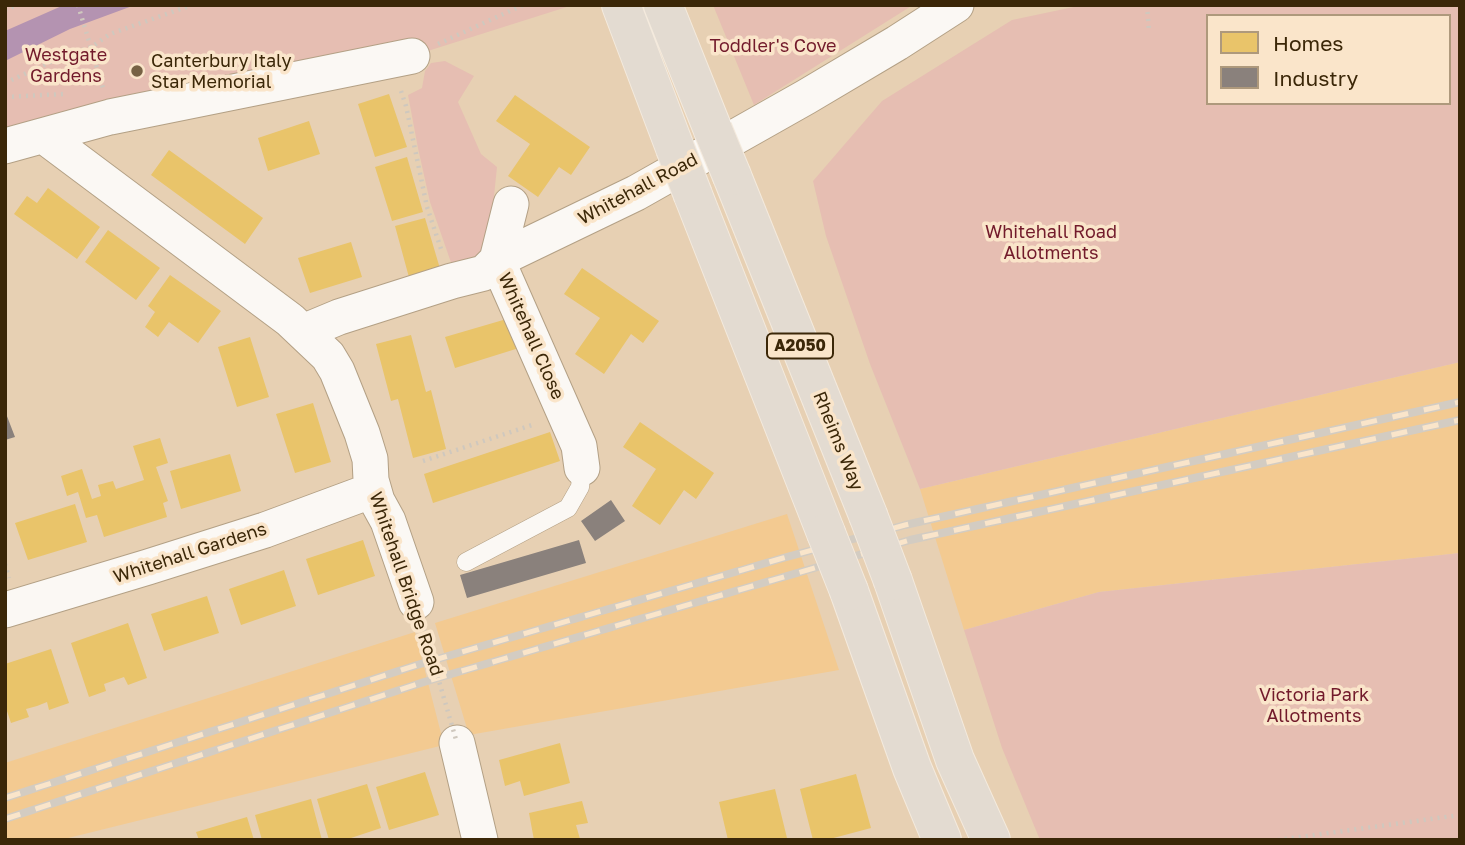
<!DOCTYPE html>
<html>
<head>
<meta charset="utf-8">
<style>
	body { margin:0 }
	#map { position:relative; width:1465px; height:845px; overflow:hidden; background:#e7d0b3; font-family:"Golos Text",sans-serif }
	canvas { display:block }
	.frame { position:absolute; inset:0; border:7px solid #3b2708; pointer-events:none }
	.legend { position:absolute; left:1206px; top:14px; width:245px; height:91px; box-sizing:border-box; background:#fae5ca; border:2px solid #ae997c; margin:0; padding:9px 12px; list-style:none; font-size:21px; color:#3b2708 }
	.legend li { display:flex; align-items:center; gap:14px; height:35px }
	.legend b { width:35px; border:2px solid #ae997c }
</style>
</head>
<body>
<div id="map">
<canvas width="1465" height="845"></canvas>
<div class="frame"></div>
<ul class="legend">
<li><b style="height:19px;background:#e9c46a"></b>Homes</li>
<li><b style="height:19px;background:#8a817c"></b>Industry</li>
</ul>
</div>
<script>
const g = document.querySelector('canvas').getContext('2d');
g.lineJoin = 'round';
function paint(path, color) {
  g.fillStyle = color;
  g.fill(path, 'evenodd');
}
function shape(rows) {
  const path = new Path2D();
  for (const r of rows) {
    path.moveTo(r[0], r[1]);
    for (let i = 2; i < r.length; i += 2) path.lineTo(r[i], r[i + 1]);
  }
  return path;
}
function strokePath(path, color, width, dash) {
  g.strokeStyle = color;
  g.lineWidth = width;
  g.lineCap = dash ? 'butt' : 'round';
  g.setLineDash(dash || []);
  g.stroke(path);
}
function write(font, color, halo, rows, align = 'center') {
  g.font = font + ' "Golos Text",sans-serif';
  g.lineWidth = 7;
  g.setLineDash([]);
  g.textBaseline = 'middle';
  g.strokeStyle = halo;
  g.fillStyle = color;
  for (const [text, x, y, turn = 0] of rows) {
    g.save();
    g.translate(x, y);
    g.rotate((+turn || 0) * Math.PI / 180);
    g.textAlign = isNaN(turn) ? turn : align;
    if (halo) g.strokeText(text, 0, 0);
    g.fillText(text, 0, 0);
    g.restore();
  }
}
const built = shape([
	[1460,362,1460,553,1099,592,964,630,920,489],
	[787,514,839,670,469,735,435,623],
	[415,632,444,745,60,840,5,840,5,763]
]);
const green = shape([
	[5,5,573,5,412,56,5,141],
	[713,5,913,5,754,105],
	[1083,5,1460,5,1460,362,920,489,870,364,826,236,813,181,882,101,1012,20],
	[1208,16,1449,16,1449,103,1208,103],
	[445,61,474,76,458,102,481,154,497,167,487,264,455,274,430,202,418,148,408,95,422,88,425,71,431,63],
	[1460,553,1460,840,1040,840,1002,748,964,630,1099,592]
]);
const water = shape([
	[64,5,135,5,70,29,5,61,5,31]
]);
const homes = shape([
	[389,94,407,147,375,157,358,104],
	[515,95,590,147,571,175,559,167,538,197,508,176,530,144,496,121],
	[309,121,320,154,268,171,258,138],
	[169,150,263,218,245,244,151,175],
	[407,157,423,212,392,221,375,167],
	[48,188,100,227,77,259,14,214,27,196,37,203],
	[425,218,441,272,410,281,395,226],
	[108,230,160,268,136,300,85,262],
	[351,242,362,277,310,293,298,258],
	[582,268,659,321,643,343,631,334,604,374,575,354,600,318,564,294],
	[170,275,221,311,198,343,169,322,158,337,145,327,155,312,148,306],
	[510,318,519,348,455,368,445,337],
	[411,335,426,392,431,390,446,449,413,458,398,399,391,401,376,344],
	[250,337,269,397,237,407,218,347],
	[313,403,331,462,295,473,276,414],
	[640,422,714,473,696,499,684,490,660,525,632,506,656,469,623,447],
	[550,432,560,461,433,503,424,474],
	[160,438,168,463,156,467,168,501,163,503,167,517,104,537,97,515,86,518,78,492,67,496,61,476,82,469,92,499,101,496,98,485,113,481,116,489,144,480,133,446],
	[230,454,241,491,181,509,170,471],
	[75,504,87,542,28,560,15,523],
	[363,540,375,576,318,595,306,559],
	[284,570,296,606,241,625,229,589],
	[207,596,219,633,164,651,151,614],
	[128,623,147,678,128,685,124,677,104,684,106,691,89,697,71,643],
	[51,649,69,703,49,710,47,702,37,706,26,709,29,717,11,723,5,705,5,664],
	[560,743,570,783,524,796,520,781,505,786,499,760],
	[425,772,439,815,389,830,376,787],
	[856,774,871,828,826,840,813,840,800,789],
	[367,784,381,828,345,840,329,840,317,799],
	[775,789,787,838,779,840,728,840,719,802],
	[311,799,322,840,262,840,255,815],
	[582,801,588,823,576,825,580,839,534,840,529,813],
	[247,817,254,840,199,840,196,832]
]);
const industry = shape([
	[5,411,15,437,5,440],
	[611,500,625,521,595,541,581,521],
	[579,540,586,563,467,598,460,575]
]);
const path = shape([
	[78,5,103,88],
	[1147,5,1149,31],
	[5,10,17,5],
	[438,44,523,5],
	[5,83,70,53,90,48,110,34,192,5],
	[401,91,406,106,427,207,442,252],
	[5,97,64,94],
	[423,461,535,424],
	[5,564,9,578],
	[1278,840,1460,815]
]);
const lane = shape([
	[466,562,568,508,580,487,582,468]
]);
const street = shape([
	[44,136,290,320,328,356,337,371,362,433,370,459,371,480,377,501,388,521,416,602],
	[5,146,110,117,412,56],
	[511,204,497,260,579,446,582,468],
	[303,332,339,317,452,281,484,273,497,260,636,193,806,97,897,43,956,5],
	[5,610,148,567,265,530,373,490],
	[457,743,480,840]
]);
const primary = shape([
	[621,5,675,148],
	[663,5,713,130],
	[732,176,868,515],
	[693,195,826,533],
	[893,581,955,760,991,840],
	[849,591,912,768,942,840]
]);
const rail = shape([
	[5,798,417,665,783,558,905,525,1460,402],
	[5,819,424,682,910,540,1460,420]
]);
const pathBridge = shape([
	[416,602,457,743]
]);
const primaryBridge = shape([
	[713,130,732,176],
	[675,148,693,195],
	[868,515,893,581],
	[826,533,849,591]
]);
const markers = [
	[137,71,7,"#776244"]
];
const shields = [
	[800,346,66]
];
const shieldNames = [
	["A2050",800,346]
];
const parkNames = [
	["Toddler's Cove",773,46],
	["Westgate",66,55],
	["Gardens",66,76],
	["Whitehall Road",1051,232],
	["Allotments",1051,253],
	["Victoria Park",1314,695],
	["Allotments",1314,716]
];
const poiNames = [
	["Canterbury Italy",151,61],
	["Star Memorial",151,82]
];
const streetNames = [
	["Whitehall Road",638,189,-28],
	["Whitehall Close",531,336,66],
	["Rheims Way",838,441,68],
	["Whitehall Gardens",190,553,-18],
	["Whitehall Bridge Road",406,584,71]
];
paint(built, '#f3ca91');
paint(green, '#e6beb2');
paint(water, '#b493b1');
paint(homes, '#e9c46a');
paint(industry, '#8a817c');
strokePath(lane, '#b3a085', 19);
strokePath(street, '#b3a085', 37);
strokePath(primary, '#f4eadd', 40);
strokePath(path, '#cfc8be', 4.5, [2, 5]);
strokePath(lane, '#fbf8f4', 18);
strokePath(street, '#fbf8f4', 35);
strokePath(primary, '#e3dbd1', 38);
strokePath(rail, '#d3ccc2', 8);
strokePath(rail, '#fae5ca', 5, [16]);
strokePath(primaryBridge, '#f4eadd', 40, []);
strokePath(pathBridge, '#cfc8be', 4.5, [2, 5]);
strokePath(primaryBridge, '#e3dbd1', 38);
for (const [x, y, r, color] of markers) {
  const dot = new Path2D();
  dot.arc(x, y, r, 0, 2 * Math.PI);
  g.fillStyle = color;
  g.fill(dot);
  strokePath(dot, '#fae5ca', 2.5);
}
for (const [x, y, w] of shields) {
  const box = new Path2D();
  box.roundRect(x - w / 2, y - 12.5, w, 25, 5);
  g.fillStyle = '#fae5ca';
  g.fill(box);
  strokePath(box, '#3b2708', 2);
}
write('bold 16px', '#3b2708', null, shieldNames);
write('18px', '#721a2b', '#fae5ca', parkNames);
write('18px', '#3b2708', '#fae5ca', poiNames, 'left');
write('18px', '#3b2708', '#fae5ca', streetNames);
</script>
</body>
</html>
